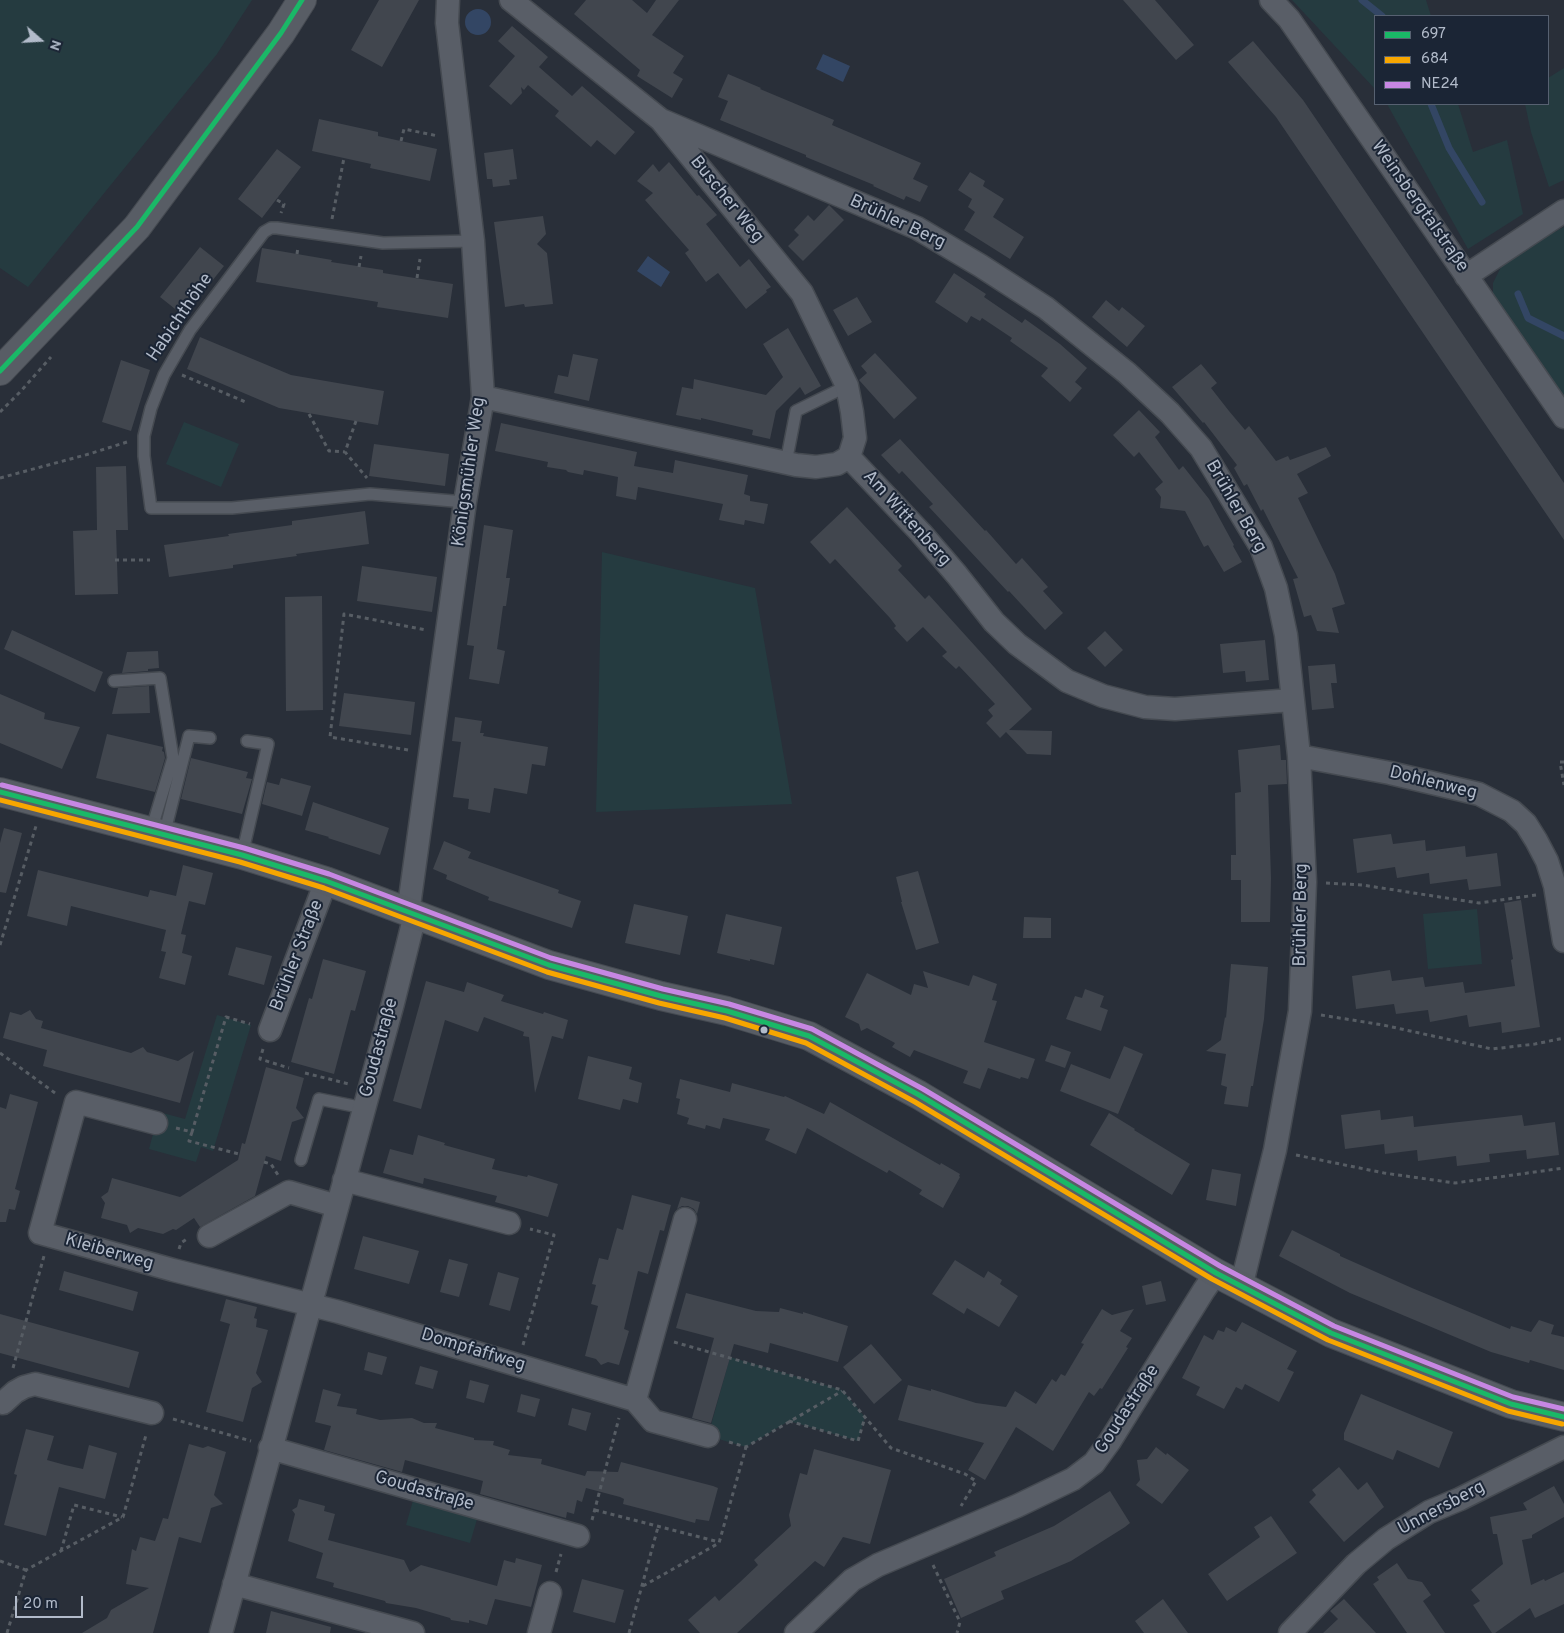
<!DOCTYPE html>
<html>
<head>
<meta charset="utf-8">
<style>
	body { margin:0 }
	#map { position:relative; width:1564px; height:1633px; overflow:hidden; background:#292f39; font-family:Overpass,sans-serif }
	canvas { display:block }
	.legend { position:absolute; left:1374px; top:15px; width:175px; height:90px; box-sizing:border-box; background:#1b2535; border:1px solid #576171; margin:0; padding:6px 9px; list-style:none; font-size:15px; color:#b2bbca }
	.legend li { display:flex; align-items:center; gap:10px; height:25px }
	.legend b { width:25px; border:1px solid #576171 }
	.north { position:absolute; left:15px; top:15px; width:50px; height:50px; -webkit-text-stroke:4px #1b2535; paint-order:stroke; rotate:109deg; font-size:14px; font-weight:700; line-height:20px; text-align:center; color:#b2bbca }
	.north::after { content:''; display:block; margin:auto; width:18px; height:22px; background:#b2bbca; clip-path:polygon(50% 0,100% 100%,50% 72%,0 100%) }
	.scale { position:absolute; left:15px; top:1596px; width:68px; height:22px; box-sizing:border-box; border:2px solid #b2bbca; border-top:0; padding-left:6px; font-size:15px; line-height:18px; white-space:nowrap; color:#b2bbca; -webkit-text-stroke:4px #1b2535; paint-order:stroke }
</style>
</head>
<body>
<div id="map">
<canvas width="1564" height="1633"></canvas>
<ul class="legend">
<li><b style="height:6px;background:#1ab867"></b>697</li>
<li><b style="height:6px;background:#f7a600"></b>684</li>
<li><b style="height:6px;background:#c787e3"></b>NE24</li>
</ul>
<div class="north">N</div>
<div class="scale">20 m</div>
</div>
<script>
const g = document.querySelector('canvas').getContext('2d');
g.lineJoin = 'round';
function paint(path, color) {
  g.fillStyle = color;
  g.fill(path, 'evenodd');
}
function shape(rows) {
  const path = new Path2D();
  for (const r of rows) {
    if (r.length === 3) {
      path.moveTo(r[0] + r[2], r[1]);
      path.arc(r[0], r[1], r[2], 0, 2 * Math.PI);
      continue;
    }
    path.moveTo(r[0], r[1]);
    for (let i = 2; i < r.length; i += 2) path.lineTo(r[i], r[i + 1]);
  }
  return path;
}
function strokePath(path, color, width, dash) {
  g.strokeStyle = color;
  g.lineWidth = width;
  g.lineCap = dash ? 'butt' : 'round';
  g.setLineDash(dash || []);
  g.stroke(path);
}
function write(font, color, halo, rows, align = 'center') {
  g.font = font + ' Overpass,sans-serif';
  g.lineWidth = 4;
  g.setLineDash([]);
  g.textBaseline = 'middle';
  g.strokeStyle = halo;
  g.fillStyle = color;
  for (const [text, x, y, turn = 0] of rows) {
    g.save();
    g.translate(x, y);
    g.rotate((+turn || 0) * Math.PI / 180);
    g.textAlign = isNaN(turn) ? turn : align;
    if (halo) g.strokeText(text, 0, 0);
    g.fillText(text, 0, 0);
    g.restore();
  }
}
const green = shape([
	[0,0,252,0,217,54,28,287,0,268],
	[1292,0,1426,0,1431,16,1375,16,1375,89],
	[1564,68,1564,180,1549,187,1531,132,1525,104,1548,104,1548,78],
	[1387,104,1458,104,1473,152,1507,140,1523,214,1468,249],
	[1564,227,1564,399,1493,295,1493,283,1503,263,1513,253],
	[184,422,239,444,221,487,166,464],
	[602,552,755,588,792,804,596,812],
	[1477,909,1482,964,1428,969,1423,914],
	[217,1015,251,1025,213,1151,201,1147,196,1162,149,1149,159,1112,185,1119],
	[730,1357,842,1390,865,1417,858,1441,789,1421,746,1447,708,1436],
	[414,1497,478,1516,470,1543,406,1525]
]);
const water = shape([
	[478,22,13],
	[823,54,850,66,843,82,816,69],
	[648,256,670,272,661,287,637,271]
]);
const stream = shape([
	[1362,0,1382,16],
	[1431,104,1449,148,1482,202],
	[1518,294,1528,318,1564,336]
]);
const building = shape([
	[379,0,419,0,382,67,351,50],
	[586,0,632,0,647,13,656,0,679,0,652,35,684,56,673,73,683,79,672,98,637,76,640,70,574,14],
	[1123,0,1155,0,1194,45,1176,60],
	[512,26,548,57,539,67,572,96,582,86,635,132,615,155,597,140,591,147,555,116,559,111,528,85,524,90,521,87,522,93,511,105,489,86,515,56,498,41],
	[1253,41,1303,100,1564,483,1564,540,1276,117,1228,62],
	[728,74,761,88,760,89,834,120,832,125,921,163,913,179,928,186,920,202,906,196,904,200,873,186,874,185,806,157,806,155,720,120,728,101,718,97],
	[319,119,378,132,378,136,437,149,430,181,370,168,371,164,312,151],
	[277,149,301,167,262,218,238,199],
	[513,149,517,179,509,180,510,185,493,187,492,179,487,179,484,153],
	[669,162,697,196,699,195,717,215,706,224,740,267,749,259,771,287,766,290,767,292,746,309,718,273,706,282,685,253,689,250,645,200,653,193,637,181,653,164,659,172],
	[970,172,985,181,983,186,1004,199,993,217,1024,237,1010,259,964,230,975,212,968,207,972,199,958,190],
	[829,205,844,220,803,261,788,246,799,235,794,230,808,215,814,221],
	[543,216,546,234,537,244,547,253,553,304,525,307,524,304,505,307,494,222],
	[200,247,224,266,184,316,160,297],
	[262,248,332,260,331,262,383,270,383,273,453,284,448,318,377,307,378,302,256,282],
	[954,273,986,294,984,297,1022,323,1025,319,1060,344,1087,368,1075,382,1082,388,1070,402,1041,376,1048,368,1010,341,1012,338,982,318,980,321,971,316,967,323,935,302],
	[857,297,872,322,848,336,833,310],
	[1106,300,1119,311,1122,307,1145,326,1127,347,1092,317],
	[788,328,821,386,805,395,800,387,776,411,770,439,752,435,753,430,701,418,701,420,676,415,682,387,693,389,694,379,766,395,783,377,763,344],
	[200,337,291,375,384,391,378,425,279,408,187,369],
	[875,353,917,398,894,419,859,380,867,373,861,366],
	[573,354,598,359,589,401,554,393,558,375,568,377],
	[121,360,150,370,131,431,102,422],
	[1201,364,1217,383,1211,388,1229,411,1245,430,1249,426,1276,461,1288,456,1290,460,1326,447,1331,456,1297,474,1308,493,1298,498,1335,574,1345,604,1332,608,1339,633,1317,631,1311,615,1304,617,1293,579,1298,578,1263,509,1261,511,1247,484,1244,486,1234,468,1237,465,1204,422,1203,423,1172,387],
	[1139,410,1160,432,1155,437,1179,470,1183,466,1209,499,1234,545,1233,546,1242,562,1224,572,1208,545,1204,547,1185,511,1160,508,1161,497,1155,489,1163,482,1139,452,1134,457,1113,435],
	[501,423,637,452,634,466,673,473,675,460,748,475,744,494,750,496,750,501,768,504,764,524,745,520,744,525,719,520,723,504,638,487,636,500,616,496,618,477,584,470,583,475,568,472,566,470,547,467,548,462,495,451],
	[900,439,985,531,986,530,1016,564,1022,558,1048,587,1043,591,1063,613,1045,630,1009,591,1008,592,929,507,933,504,902,471,899,474,881,455],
	[374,444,449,454,445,486,369,476],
	[126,466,128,530,116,530,118,594,75,595,73,531,97,530,96,467],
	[847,507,902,566,898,570,925,599,929,595,1032,709,1009,730,1052,731,1051,755,1027,754,1006,732,1000,738,986,723,993,716,988,710,995,704,959,666,956,669,942,656,947,652,923,627,907,642,894,628,896,626,890,618,835,559,830,564,810,542],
	[365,511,369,544,296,554,297,556,233,565,233,568,169,577,164,545,229,536,228,534,292,525,292,521],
	[484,525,513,530,506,578,510,578,506,606,503,606,497,649,505,651,499,684,469,679,474,646,467,645],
	[362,566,437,577,432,612,357,601],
	[322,596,323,710,286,711,285,597],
	[12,630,103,672,95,692,4,649],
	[1105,631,1123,650,1105,667,1087,648],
	[1265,640,1269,680,1246,682,1245,671,1223,673,1220,644],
	[158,651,159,668,148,669,148,671,122,673,127,652],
	[1335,664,1337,683,1331,683,1334,708,1312,710,1308,666],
	[149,686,150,713,112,714,118,688],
	[344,693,415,702,411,735,339,726],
	[0,694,45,713,44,719,80,727,62,769,0,743],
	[455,717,482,721,480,733,484,733,483,736,548,747,545,766,532,764,527,794,494,788,490,813,468,809,469,799,453,797,461,742,452,741],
	[107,734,163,747,162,751,164,752,165,758,155,792,96,778],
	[1280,745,1281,760,1286,760,1287,784,1268,785,1271,878,1270,922,1241,922,1241,880,1231,880,1231,855,1236,855,1235,793,1241,792,1238,750],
	[191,758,248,772,246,778,252,779,242,814,181,799],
	[281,778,311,786,302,816,262,804,267,782,279,785],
	[313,802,389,828,380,855,328,838,329,837,305,830],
	[4,828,22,833,6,893,0,892,0,843],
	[1391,834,1393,844,1425,840,1426,851,1465,846,1466,857,1497,853,1501,886,1469,890,1467,879,1430,884,1429,873,1397,878,1395,867,1357,873,1353,839],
	[444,841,471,852,468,858,559,890,558,893,581,901,572,928,488,900,489,897,446,879,447,875,433,869],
	[183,865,213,873,205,905,189,901,181,934,186,935,182,953,192,956,185,985,159,978,166,952,161,951,166,930,174,932,71,906,67,926,27,916,38,870,148,897,150,890,176,896],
	[918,871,939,943,916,950,901,902,902,902,896,877],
	[1521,900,1540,1027,1502,1033,1501,1022,1469,1027,1467,1015,1430,1022,1428,1010,1396,1014,1394,1004,1356,1009,1352,976,1390,970,1392,981,1423,977,1425,987,1463,982,1465,993,1515,986,1511,960,1513,959,1504,903],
	[634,904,688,916,680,955,625,943],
	[726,914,782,927,774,965,750,959,750,961,717,953],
	[1024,917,1051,918,1051,938,1023,938],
	[236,947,272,956,264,985,228,975],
	[323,959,366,971,355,1011,351,1010,334,1074,291,1062,309,998,312,999],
	[1231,964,1268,967,1264,1019,1253,1086,1251,1086,1248,1107,1224,1104,1227,1087,1221,1085,1226,1054,1206,1051,1221,1040,1225,1017,1226,1018],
	[923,971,969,986,973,975,997,984,992,1000,997,1001,984,1042,1035,1059,1028,1079,1021,1077,1020,1079,988,1068,980,1089,963,1083,968,1071,914,1050,910,1057,892,1047,895,1043,867,1028,861,1031,859,1024,845,1017,867,973,911,995,914,984,928,988],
	[426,981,464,992,467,982,504,995,501,1001,543,1014,544,1012,568,1020,563,1039,552,1036,535,1093,529,1037,523,1036,524,1032,484,1017,478,1032,445,1020,421,1109,393,1101],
	[1085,989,1104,996,1100,1007,1108,1010,1101,1031,1066,1019,1075,996,1082,998],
	[30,1010,36,1019,43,1021,41,1028,131,1053,143,1047,147,1052,178,1061,194,1051,180,1103,43,1066,47,1050,3,1038,10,1012,21,1015],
	[1051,1045,1071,1052,1065,1068,1045,1061],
	[1124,1046,1143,1054,1118,1114,1060,1091,1071,1064,1110,1079],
	[588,1056,632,1067,629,1079,642,1083,638,1103,623,1099,620,1110,578,1099],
	[266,1067,304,1078,296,1108,304,1118,292,1122,281,1161,266,1156,255,1196,200,1227,194,1218,176,1230,173,1229,163,1234,138,1228,130,1233,127,1225,101,1218,105,1203,101,1197,108,1192,112,1178,180,1197,238,1160,242,1143,245,1144],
	[680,1079,730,1092,732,1083,784,1097,785,1096,824,1114,830,1102,940,1165,941,1163,960,1174,959,1176,960,1177,943,1208,919,1194,922,1190,889,1170,887,1173,807,1128,796,1154,765,1140,770,1129,723,1118,720,1129,706,1125,705,1129,687,1124,689,1118,677,1114,680,1099,676,1098],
	[10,1094,38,1102,15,1189,20,1191,15,1210,9,1209,6,1222,0,1222,0,1107,6,1109],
	[1380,1110,1381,1120,1413,1116,1414,1127,1522,1115,1524,1126,1555,1122,1559,1155,1527,1159,1526,1150,1489,1154,1490,1162,1457,1166,1456,1156,1418,1161,1417,1150,1385,1154,1384,1144,1345,1149,1341,1115],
	[1109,1113,1135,1129,1134,1130,1190,1164,1172,1195,1090,1145],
	[418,1135,445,1143,444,1145,495,1159,492,1169,527,1177,528,1175,558,1184,548,1217,495,1202,497,1196,424,1178,423,1184,383,1173,390,1149,413,1155],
	[1212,1169,1241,1174,1236,1206,1206,1200],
	[632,1195,671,1205,664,1231,660,1230,648,1274,638,1271,624,1329,629,1331,619,1365,608,1362,601,1365,596,1359,585,1356,598,1306,591,1304,596,1285,592,1284,599,1258,608,1260,617,1228,623,1230],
	[681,1197,700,1202,697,1214,694,1209,688,1206,682,1206,677,1209],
	[1292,1230,1340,1254,1340,1256,1412,1288,1510,1329,1511,1326,1531,1332,1539,1320,1554,1325,1551,1334,1564,1337,1564,1370,1530,1360,1529,1363,1491,1352,1350,1293,1279,1256],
	[363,1236,419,1251,409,1284,354,1269],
	[449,1259,468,1264,459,1297,440,1292],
	[955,1260,984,1278,988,1271,1002,1280,1000,1284,1018,1296,999,1327,967,1308,964,1314,932,1294],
	[64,1271,138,1292,133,1311,59,1290],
	[498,1272,519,1278,510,1311,489,1305],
	[1161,1281,1166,1301,1146,1305,1142,1286],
	[686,1293,756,1311,779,1312,780,1308,803,1314,803,1312,848,1326,838,1362,770,1343,768,1353,734,1344,711,1423,692,1418,714,1338,676,1328],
	[226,1299,257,1307,254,1318,257,1319,256,1327,268,1330,256,1373,262,1382,252,1388,243,1422,206,1412,230,1324,220,1321],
	[1102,1309,1112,1315,1134,1309,1120,1331,1132,1338,1126,1347,1128,1348,1102,1389,1100,1388,1094,1396,1089,1392,1053,1451,1016,1427,985,1480,968,1470,984,1443,898,1420,908,1385,931,1391,931,1389,976,1403,1006,1407,1015,1391,1036,1404,1052,1379,1056,1382,1061,1374,1065,1376,1084,1344,1081,1343],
	[0,1314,139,1352,129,1388,0,1353],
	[1242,1322,1297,1351,1287,1369,1294,1372,1279,1402,1245,1384,1242,1390,1236,1387,1224,1409,1196,1395,1200,1387,1182,1378,1204,1335,1213,1340,1218,1330,1224,1332,1226,1327,1236,1332],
	[871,1344,902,1380,874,1404,843,1367],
	[368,1352,387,1357,382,1375,364,1370],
	[420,1366,438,1371,433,1389,415,1384],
	[470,1380,489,1385,484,1403,466,1398],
	[323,1389,341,1394,337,1406,357,1409,356,1414,380,1420,412,1418,424,1423,437,1423,435,1428,474,1438,474,1440,494,1441,493,1445,510,1450,508,1455,542,1459,541,1464,585,1476,587,1471,618,1472,621,1462,713,1486,718,1488,709,1521,696,1519,695,1523,673,1517,623,1504,624,1499,620,1497,586,1488,582,1502,577,1500,574,1514,567,1512,566,1518,480,1494,483,1481,405,1460,402,1472,324,1450,331,1426,315,1422],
	[521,1394,540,1399,535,1417,517,1412],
	[1361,1394,1453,1432,1439,1468,1397,1450,1393,1460,1344,1440,1344,1433],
	[572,1408,591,1413,586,1431,568,1425],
	[26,1429,54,1436,47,1460,65,1465,83,1469,89,1445,117,1453,105,1499,59,1487,46,1536,4,1525,17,1475,14,1474],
	[189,1444,203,1448,208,1446,226,1452,214,1495,223,1504,211,1508,201,1543,179,1537,153,1633,82,1633,107,1618,111,1610,149,1588,126,1584,132,1549,136,1551,140,1537,155,1541,163,1518,168,1519],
	[1156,1447,1166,1455,1167,1453,1189,1470,1162,1504,1136,1485,1140,1480,1137,1460,1147,1459],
	[814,1449,891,1470,870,1544,843,1537,824,1567,815,1561,737,1633,700,1633,688,1620,715,1596,719,1601,739,1583,758,1565,754,1560,791,1526,789,1515,800,1473,807,1475],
	[1339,1467,1358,1490,1367,1482,1384,1507,1344,1542,1309,1502,1316,1495,1312,1490],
	[1554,1486,1564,1504,1564,1517,1532,1535,1532,1538,1522,1540,1531,1585,1544,1579,1545,1581,1564,1572,1564,1604,1535,1618,1530,1608,1495,1633,1492,1633,1473,1605,1480,1601,1471,1590,1503,1564,1497,1534,1493,1534,1490,1517,1527,1510,1523,1503],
	[1110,1491,1130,1523,1125,1527,1071,1561,1001,1591,1004,1599,961,1618,944,1579,996,1556,994,1552,1054,1526],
	[299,1499,325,1506,324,1511,335,1514,328,1540,404,1560,410,1572,421,1565,497,1586,504,1560,515,1563,516,1558,542,1565,531,1607,495,1599,487,1625,469,1620,469,1623,451,1620,450,1618,416,1608,386,1603,385,1601,333,1587,334,1583,316,1578,323,1553,288,1541,295,1514,292,1510,297,1507],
	[1271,1516,1297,1553,1227,1601,1208,1574,1260,1537,1254,1527],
	[1397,1563,1408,1579,1422,1582,1431,1595,1423,1601,1445,1633,1407,1633,1373,1584,1379,1580,1377,1577],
	[582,1579,624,1590,615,1623,573,1612],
	[1163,1599,1171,1610,1188,1633,1144,1633,1135,1621],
	[1344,1599,1376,1633,1323,1633,1338,1619,1330,1611],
	[271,1611,331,1627,330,1633,266,1633]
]);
const path = shape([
	[401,141,404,129,438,136],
	[277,200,284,204,281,213],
	[332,219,344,158],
	[297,254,298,247],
	[359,267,361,256],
	[417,278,420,259],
	[182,375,248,403],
	[0,412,21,391,51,357],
	[309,414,329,451,345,452],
	[356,421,345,452,367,478],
	[0,478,89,454,127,442],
	[115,560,150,560],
	[408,750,330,737,344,614,426,630],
	[1564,762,1560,762,1564,785],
	[1326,883,1362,885,1479,903,1536,895],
	[0,945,36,826],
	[1321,1015,1383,1025,1492,1049,1535,1044,1564,1038],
	[263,1049,260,1059,289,1068],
	[0,1053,55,1093],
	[305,1073,349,1084],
	[176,1128,192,1132,226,1017,250,1024],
	[192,1132,189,1141,239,1154],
	[1296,1155,1384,1173,1455,1183,1564,1168],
	[264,1162,271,1164,278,1175],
	[179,1249,181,1243,187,1239],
	[674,1342,842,1390,891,1448,965,1474,976,1481,961,1506],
	[523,1345,554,1235,530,1229],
	[13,1368,44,1256],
	[173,1419,251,1441],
	[789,1421,858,1441,865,1417],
	[729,1442,746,1447,842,1391],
	[595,1510,719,1542],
	[592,1520,619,1418],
	[61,1551,74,1505,122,1517],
	[0,1561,26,1570],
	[933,1565,960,1622,957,1633],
	[556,1572,561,1554],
	[643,1586,719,1543,746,1447],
	[7,1633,26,1570,123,1517,146,1435],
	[629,1633,658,1527]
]);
const lane = shape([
	[786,463,796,411,847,386],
	[465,502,370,494,232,508,151,508,144,456,144,436,151,408,164,375,190,330,264,232,271,228,277,228,383,243,473,241],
	[114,681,160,678,173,758,151,831],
	[164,835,189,736,210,738],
	[242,855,268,744,247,741],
	[301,1160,319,1099,364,1108]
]);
const street = shape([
	[511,0,661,120,802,293,847,386,852,412,855,438,849,457],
	[1271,0,1289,19,1316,58,1564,417],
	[661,120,917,228,981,266,1046,308,1127,373,1170,413,1201,448,1261,547,1276,588,1286,635,1299,756,1305,882,1300,1011,1275,1150,1241,1287],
	[1466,276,1564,211],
	[483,397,796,465,816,467,837,464,849,457,921,533,957,575,994,622,1017,644,1067,681,1103,696,1145,707,1175,709,1292,700],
	[1299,756,1390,773,1479,794,1512,811,1526,824,1536,840,1547,861,1555,886,1564,941],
	[408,913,465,502,483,397,473,241,447,23,448,0],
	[270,1030,326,881],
	[156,1123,76,1102,40,1233,173,1270,339,1312,635,1400,653,1421,708,1436],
	[344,1180,509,1223],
	[209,1236,289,1192,337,1206],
	[635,1400,685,1219],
	[0,1402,3,1403,15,1392,24,1387,35,1384,152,1413],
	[270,1448,578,1536],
	[234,1584,413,1633],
	[221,1633,393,1003,415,915],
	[539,1633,550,1593],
	[796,1633,852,1580,878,1565,1017,1506,1073,1479,1094,1463,1110,1441,1204,1290,1216,1273],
	[1290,1633,1356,1564,1386,1539,1429,1512,1460,1499,1564,1447]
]);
const secondary = shape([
	[0,371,137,227,281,33,302,0],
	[0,792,242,855,326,881,549,965,661,996,727,1011,809,1036,919,1095,1216,1273,1331,1333,1511,1404,1564,1417]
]);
const bus1 = shape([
	[0,371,137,227,281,33,302,0],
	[0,792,242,855,326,881,549,965,661,996,727,1011,809,1036,919,1095,1216,1273,1331,1333,1511,1404,1564,1417]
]);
const bus2 = shape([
	[0,800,240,862,324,888,547,972,659,1003,725,1018,806,1043,915,1102,1212,1279,1328,1340,1508,1411,1562,1424]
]);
const bus3 = shape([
	[2,785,244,848,329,874,551,958,663,989,729,1004,812,1029,923,1089,1220,1266,1334,1326,1513,1397,1564,1409]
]);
const markers = [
	[764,1030,4.5,"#b2bbca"]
];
const streetNames = [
	["Buscher Weg",726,200,51],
	["Weinsbergtalstraße",1419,207,55],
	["Brühler Berg",897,223,25],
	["Habichthöhe",181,318,-56],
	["Königsmühler Weg",470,472,-82],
	["Brühler Berg",1235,507,60],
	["Am Wittenberg",906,519,48],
	["Dohlenweg",1433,784,14],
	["Brühler Berg",1302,915,-89],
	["Brühler Straße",298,956,-69],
	["Goudastraße",380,1048,-75],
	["Kleiberweg",109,1253,16],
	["Dompfaffweg",473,1351,17],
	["Goudastraße",1128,1410,-57],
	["Goudastraße",424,1492,16],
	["Unnersberg",1442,1509,-28]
];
paint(green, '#253b40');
paint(water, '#334664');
strokePath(stream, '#334664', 7);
paint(building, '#41464e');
strokePath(lane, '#454a51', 14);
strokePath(street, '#454a51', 25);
strokePath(secondary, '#454a51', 30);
strokePath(path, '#575d64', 3, [4, 4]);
strokePath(lane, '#595e67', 11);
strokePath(street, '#595e67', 22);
strokePath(secondary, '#585d65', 28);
strokePath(bus1, '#1ab867', 5);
strokePath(bus2, '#f7a600', 5);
strokePath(bus3, '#c787e3', 5);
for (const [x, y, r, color] of markers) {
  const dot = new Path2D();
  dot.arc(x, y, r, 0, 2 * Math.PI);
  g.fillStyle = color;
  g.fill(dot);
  strokePath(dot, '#1b2535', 2);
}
write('18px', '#b2bbca', '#1b2535', streetNames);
</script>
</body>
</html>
